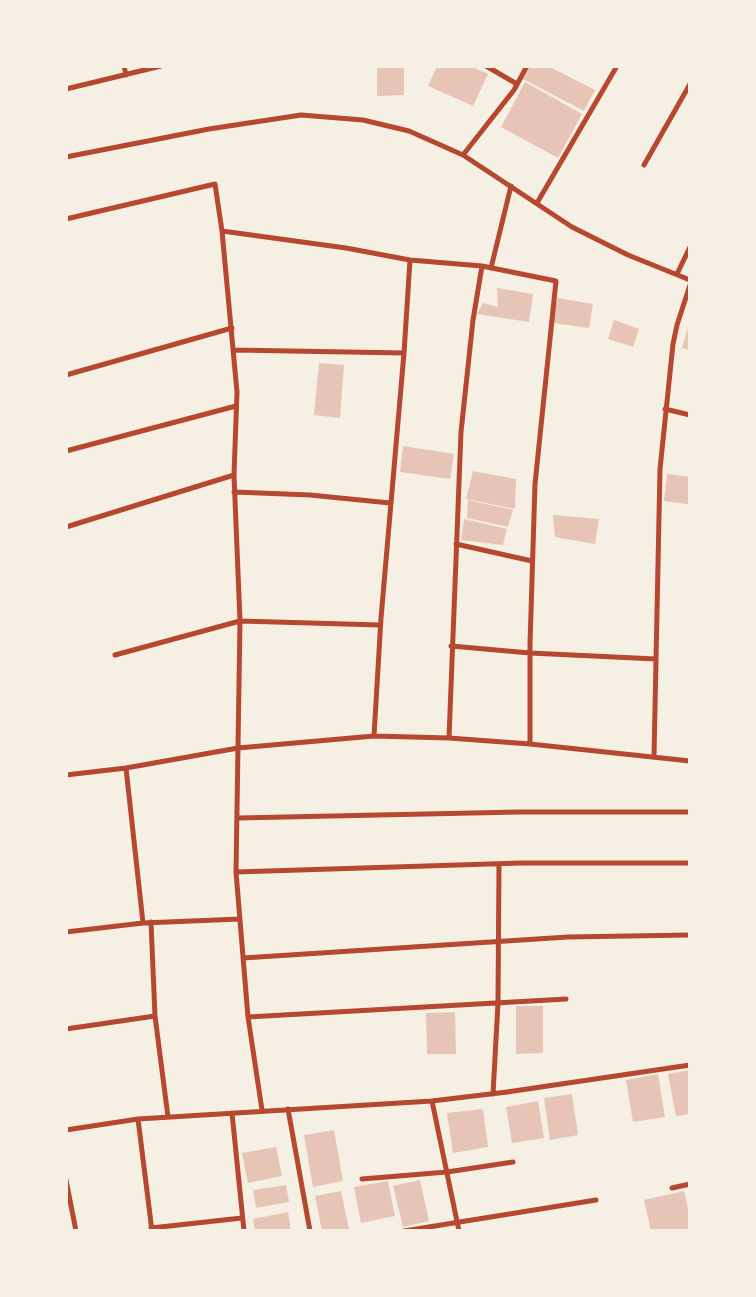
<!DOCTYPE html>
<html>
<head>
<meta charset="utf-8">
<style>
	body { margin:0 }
	#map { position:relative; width:756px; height:1297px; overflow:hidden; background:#f6efe4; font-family:Raleway,sans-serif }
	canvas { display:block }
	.frame { position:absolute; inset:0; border:68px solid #f6efe4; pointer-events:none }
</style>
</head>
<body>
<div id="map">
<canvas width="756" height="1297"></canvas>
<div class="frame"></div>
</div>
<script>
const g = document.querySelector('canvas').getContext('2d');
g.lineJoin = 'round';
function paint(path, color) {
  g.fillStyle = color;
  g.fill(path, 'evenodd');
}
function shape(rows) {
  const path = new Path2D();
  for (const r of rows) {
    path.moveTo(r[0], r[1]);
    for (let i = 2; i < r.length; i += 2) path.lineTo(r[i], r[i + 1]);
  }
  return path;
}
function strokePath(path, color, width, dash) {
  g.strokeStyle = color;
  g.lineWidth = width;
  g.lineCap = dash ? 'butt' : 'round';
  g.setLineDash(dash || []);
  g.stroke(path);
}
const building = shape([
	[377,66,404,66,404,95,377,96],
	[437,66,471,66,488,74,473,106,428,86],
	[530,66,548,66,595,90,584,111,523,79],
	[525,82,582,114,558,158,501,127],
	[497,288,533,294,529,322,477,314,483,303,498,307],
	[557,298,593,304,589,328,553,323],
	[614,320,639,329,633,347,608,339],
	[688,328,690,328,690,350,682,348],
	[319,363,344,365,340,418,314,415],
	[403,446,454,454,450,479,400,472],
	[473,471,516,479,515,509,466,499],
	[667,474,690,477,688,504,664,501],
	[468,500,513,510,508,527,467,518],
	[553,515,599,519,595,544,555,537],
	[464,519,507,529,503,545,461,540],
	[516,1006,543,1006,543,1053,516,1054],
	[455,1012,456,1054,427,1054,426,1013],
	[690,1070,690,1114,676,1116,668,1074],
	[658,1074,665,1117,633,1122,626,1080],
	[572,1094,578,1135,550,1140,544,1098],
	[538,1101,544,1138,512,1143,506,1107],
	[483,1109,488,1147,453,1153,447,1113],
	[334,1130,343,1181,313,1187,304,1135],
	[276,1147,282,1176,248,1183,242,1153],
	[420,1180,429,1221,403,1227,393,1186],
	[388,1181,395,1216,361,1223,354,1187],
	[286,1185,289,1202,256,1208,253,1190],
	[341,1191,349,1229,322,1231,315,1196],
	[684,1191,690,1217,690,1231,651,1231,644,1200],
	[288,1212,291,1231,255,1231,253,1219]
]);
const minor = shape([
	[124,66,126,75],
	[486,66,517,84],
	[66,89,161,66],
	[463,155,514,90,527,66],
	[66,157,209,129,301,115,363,120,409,131,463,155,572,227,628,255,690,280],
	[644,165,690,84],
	[537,203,617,66],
	[66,219,215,184,222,231,237,392,234,475,240,621,236,872,248,1017,262,1110],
	[222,231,346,248,410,260,482,266,556,281,535,484,530,644,530,744],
	[491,268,511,186],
	[677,274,690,247],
	[234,350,404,353],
	[66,375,232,328],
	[665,409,690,415],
	[66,451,236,406],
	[234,492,310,495,390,503],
	[66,527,234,475],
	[456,544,532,561],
	[451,646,530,653,656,659],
	[115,655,240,621,380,625],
	[374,736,381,618,404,353,410,260],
	[449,738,461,432,473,320,482,266],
	[654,756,660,469,673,344,677,325,690,285],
	[126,768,143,923],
	[66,775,126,768,238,748,374,736,449,738,530,744,690,761],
	[238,818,519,812,690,812],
	[236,872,521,863,690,863],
	[151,922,155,1016,168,1117],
	[66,932,143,923,240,919],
	[243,958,568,937,690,935],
	[248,1017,566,999],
	[66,1029,155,1016],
	[493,1094,498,1003,499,864],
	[432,1101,459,1231],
	[288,1109,310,1231],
	[232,1113,244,1231],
	[138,1119,152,1231],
	[66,1130,138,1119,432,1101,507,1092,690,1065],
	[362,1179,447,1172,513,1162],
	[66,1180,76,1231],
	[672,1188,690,1184],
	[151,1228,242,1218],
	[404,1231,596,1200]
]);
paint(building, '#e6c5b7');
strokePath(minor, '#b5482f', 5);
</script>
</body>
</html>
